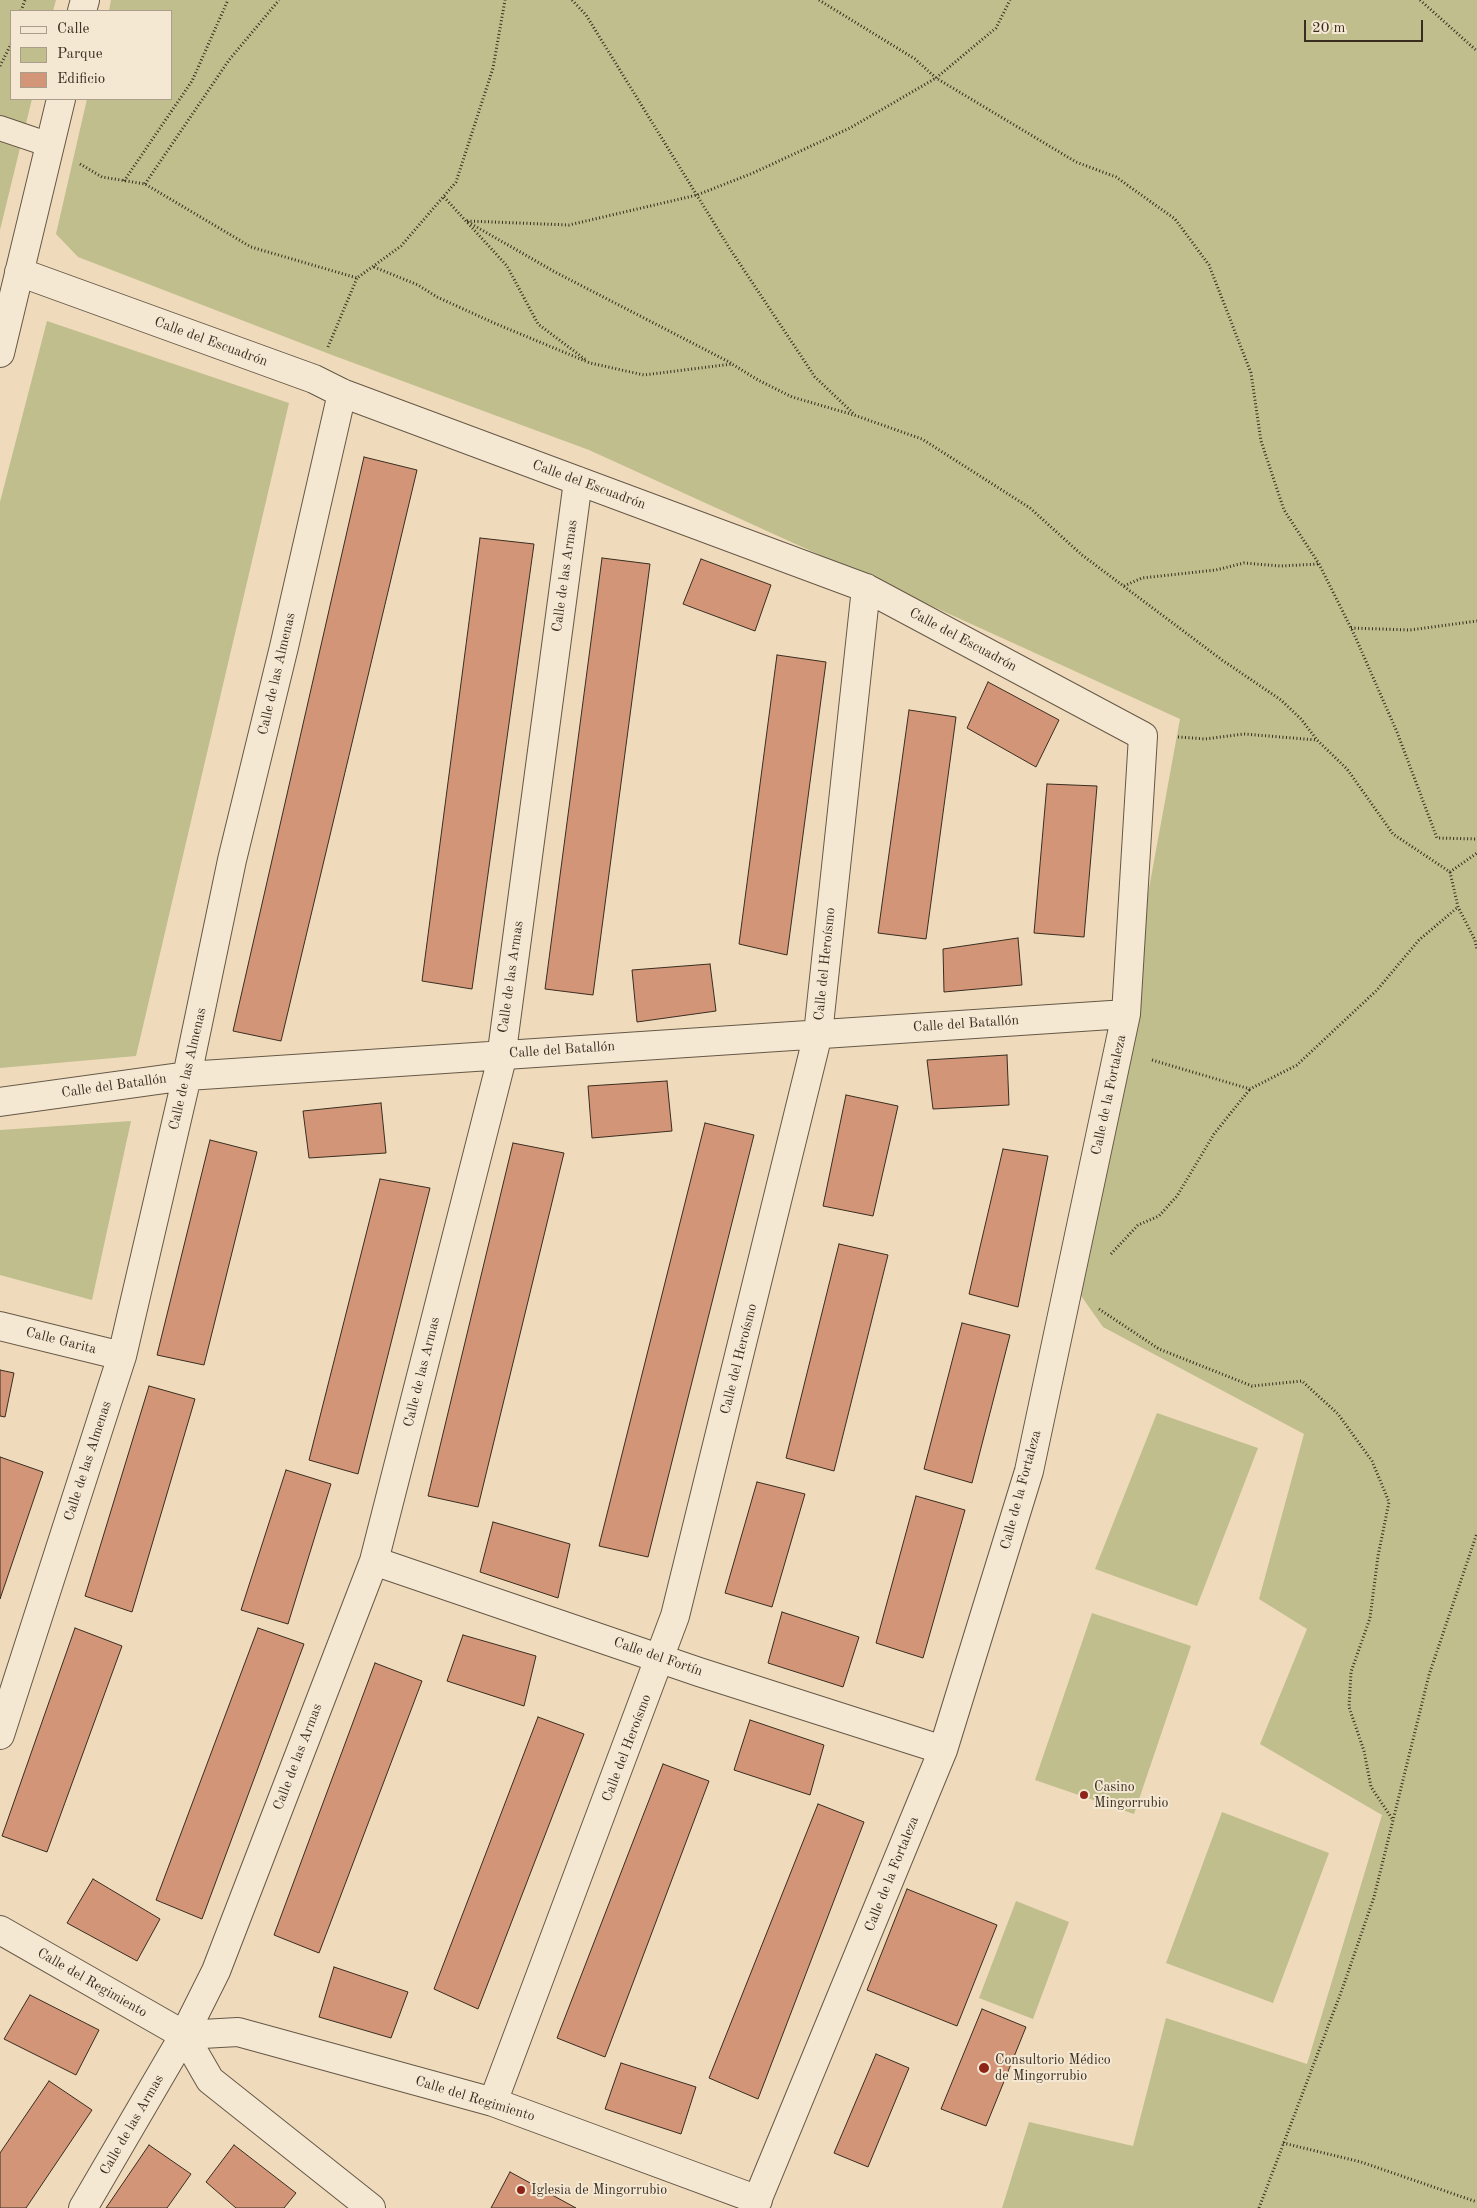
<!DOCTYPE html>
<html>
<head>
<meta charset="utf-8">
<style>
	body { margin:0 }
	#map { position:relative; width:1477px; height:2208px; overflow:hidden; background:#efdbbb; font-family:"Old Standard TT",serif }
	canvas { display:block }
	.legend { position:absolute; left:10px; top:10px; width:162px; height:90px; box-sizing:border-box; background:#f5e8d3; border:1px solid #aa9d8b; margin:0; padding:6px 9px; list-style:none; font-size:15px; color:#392d20 }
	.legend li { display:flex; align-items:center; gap:10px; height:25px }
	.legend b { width:25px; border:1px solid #aa9d8b }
	.scale { position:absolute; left:1304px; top:20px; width:119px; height:22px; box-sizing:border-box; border:2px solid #392d20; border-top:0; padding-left:6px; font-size:15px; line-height:18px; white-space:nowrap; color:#392d20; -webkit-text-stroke:4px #f5e8d3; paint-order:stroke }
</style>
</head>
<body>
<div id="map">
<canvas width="1477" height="2208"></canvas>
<ul class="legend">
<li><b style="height:6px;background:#f5e8d3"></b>Calle</li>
<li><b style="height:14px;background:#bfbe8c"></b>Parque</li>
<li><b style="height:14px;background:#d29578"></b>Edificio</li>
</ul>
<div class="scale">20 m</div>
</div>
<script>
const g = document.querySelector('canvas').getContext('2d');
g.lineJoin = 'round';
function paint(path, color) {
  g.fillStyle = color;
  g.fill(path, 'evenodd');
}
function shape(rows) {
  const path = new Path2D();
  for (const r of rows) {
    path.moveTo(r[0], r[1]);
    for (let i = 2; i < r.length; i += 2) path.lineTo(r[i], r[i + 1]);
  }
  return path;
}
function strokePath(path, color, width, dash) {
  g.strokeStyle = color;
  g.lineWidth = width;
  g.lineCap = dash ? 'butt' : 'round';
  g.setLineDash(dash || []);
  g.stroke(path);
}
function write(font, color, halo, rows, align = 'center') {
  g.font = font + ' "Old Standard TT",serif';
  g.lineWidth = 4;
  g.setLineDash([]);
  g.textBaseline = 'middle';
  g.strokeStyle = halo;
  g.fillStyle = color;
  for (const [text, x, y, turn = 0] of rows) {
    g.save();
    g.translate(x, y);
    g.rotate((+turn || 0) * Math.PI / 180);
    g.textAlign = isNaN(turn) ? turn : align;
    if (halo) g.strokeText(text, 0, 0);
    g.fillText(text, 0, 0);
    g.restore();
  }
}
const green = shape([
	[0,0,56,0,53,11,11,11,11,99,32,99,0,230],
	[111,0,1477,0,1477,2208,1002,2208,1029,2122,1133,2146,1166,2018,1307,2064,1382,1815,1260,1744,1307,1629,1259,1599,1304,1434,1103,1327,1070,1280,1126,1014,1180,719,589,450,332,355,78,257,56,234,87,99,171,99,171,11,109,11],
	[47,321,289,403,136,1056,0,1068,0,502],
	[131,1121,92,1300,0,1275,0,1130],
	[1157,1413,1258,1448,1197,1606,1095,1569],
	[1092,1613,1191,1646,1134,1814,1035,1780],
	[1222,1812,1329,1853,1273,2003,1166,1963],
	[1016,1901,1069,1922,1033,2019,979,1998]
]);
const building = shape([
	[364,457,417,470,281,1041,233,1031,364,457],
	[480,538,534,544,472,989,422,981,480,538],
	[602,558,650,564,593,995,545,989,602,558],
	[701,559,771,585,755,631,683,604,701,559],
	[777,655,826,662,787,955,739,944,777,655],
	[988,682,1059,720,1036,767,967,728,988,682],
	[909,710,956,717,926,939,878,933,909,710],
	[1047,784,1097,786,1084,937,1034,933,1047,784],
	[1018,938,1022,985,944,992,943,949,1018,938],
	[710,964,716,1011,637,1022,632,970,710,964],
	[1007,1055,1009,1105,933,1109,927,1060,1007,1055],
	[667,1081,672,1131,592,1138,588,1086,667,1081],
	[846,1095,898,1106,873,1216,823,1206,846,1095],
	[381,1103,386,1153,309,1158,303,1111,381,1103],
	[705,1123,754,1135,648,1557,599,1546,705,1123],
	[210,1140,257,1152,204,1365,157,1355,210,1140],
	[513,1143,564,1153,478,1507,428,1496,513,1143],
	[1003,1149,1048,1156,1018,1307,969,1294,1003,1149],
	[380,1179,430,1188,358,1474,309,1460,380,1179],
	[839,1244,888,1255,834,1471,786,1458,839,1244],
	[962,1323,1010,1335,972,1483,924,1469,962,1323],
	[0,1370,14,1373,5,1417,0,1416,0,1370],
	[149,1386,195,1399,132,1612,85,1596,149,1386],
	[0,1457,43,1472,0,1599,0,1457],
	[286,1470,331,1484,288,1624,241,1610,286,1470],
	[757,1482,805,1494,772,1607,725,1593,757,1482],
	[916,1496,965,1510,923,1658,876,1643,916,1496],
	[493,1522,570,1544,558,1598,480,1572,493,1522],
	[782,1612,859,1637,843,1687,768,1663,782,1612],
	[75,1628,122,1646,47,1852,2,1836,75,1628],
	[258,1628,304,1644,202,1919,156,1900,258,1628],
	[463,1635,536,1656,524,1706,447,1681,463,1635],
	[375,1663,422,1681,319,1953,274,1935,375,1663],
	[538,1717,584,1734,478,2009,434,1989,538,1717],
	[750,1720,824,1745,810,1795,734,1770,750,1720],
	[663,1764,709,1781,605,2057,557,2038,663,1764],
	[818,1804,864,1822,758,2099,709,2078,818,1804],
	[93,1879,160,1919,137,1961,67,1923,93,1879],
	[907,1889,997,1925,957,2026,867,1990,907,1889],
	[334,1967,408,1992,391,2038,319,2017,334,1967],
	[30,1995,99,2030,76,2075,4,2039,30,1995],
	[982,2009,1026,2027,986,2126,941,2109,982,2009],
	[876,2054,909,2068,868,2167,834,2153,876,2054],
	[621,2063,696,2087,681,2134,605,2109,621,2063],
	[49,2081,92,2110,26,2208,0,2208,0,2153,49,2081],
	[149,2145,191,2174,167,2208,106,2208,149,2145],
	[234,2145,296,2193,284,2208,236,2208,206,2182,234,2145],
	[510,2172,576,2208,491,2208,510,2172]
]);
const path = shape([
	[572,0,586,15,730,249,815,377,854,414],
	[819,0,915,59,936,78,1076,162,1116,177,1175,219,1209,265,1251,373,1261,441,1284,510,1319,564,1354,634,1397,732,1437,838,1477,839],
	[1420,0,1477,51],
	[21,11,25,0],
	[0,66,11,44],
	[80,164,102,177,145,184,251,247,357,278,401,246,456,182,493,68,505,0],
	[124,181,192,81,228,0],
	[145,184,229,60,279,0],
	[444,197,507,266,538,324,586,360],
	[467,221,569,225,697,195,753,173,850,128,936,78,996,28,1010,0],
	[468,222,555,272,731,363],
	[374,267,418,285,437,297,494,323,590,363,644,375,732,364,758,380,792,397,854,415,922,439,1030,508,1082,555,1222,660,1281,700,1301,719,1317,740,1347,769,1393,834,1450,872,1477,853],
	[328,347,357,278],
	[1124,586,1142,578,1216,570,1244,563,1280,566,1319,564],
	[1351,628,1410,630,1477,621],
	[1178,737,1205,739,1244,734,1317,740],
	[1450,872,1458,907,1475,940,1477,950],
	[1152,1060,1250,1089,1297,1065,1377,990,1419,940,1458,907],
	[1111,1254,1138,1225,1159,1216,1177,1196,1214,1134,1250,1089],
	[1099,1309,1159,1349,1252,1386,1302,1381,1338,1414,1372,1461,1389,1502,1378,1556,1370,1618,1351,1672,1349,1707,1364,1751,1371,1787,1393,1820],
	[1283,2143,1361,2162,1477,2202],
	[1259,2208,1343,1987,1374,1897,1429,1675,1477,1533]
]);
const service = shape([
	[0,128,50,145]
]);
const minor = shape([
	[82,11,85,0],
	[19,272,314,379,342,393,866,588,1143,736,1126,1014,1029,1471,943,1750,754,2208],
	[0,353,61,99],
	[0,1102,187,1076,1126,1014],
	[0,1326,122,1356],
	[374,1561,699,1672,943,1750],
	[0,1735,122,1356,187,1076,232,860,284,647,342,393],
	[0,1930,184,2035,210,2080,371,2208],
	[184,2035,238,2032,493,2102,758,2200],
	[493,2102,675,1616,818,1034,866,588],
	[83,2208,184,2035,216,1971,374,1561,500,1066,578,481]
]);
const markers = [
	[1084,1795,5,"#8f2418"],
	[984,2068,6,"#8f2418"],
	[521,2190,5,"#8f2418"]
];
const streetNames = [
	["Calle del Escuadrón",211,342,20],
	["Calle del Escuadrón",589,485,20],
	["Calle de las Armas",565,576,-82],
	["Calle del Escuadrón",963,640,28],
	["Calle de las Almenas",277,674,-77],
	["Calle del Heroísmo",825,964,-84],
	["Calle de las Armas",511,977,-82],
	["Calle del Batallón",966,1024,-4],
	["Calle del Batallón",562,1050,-4],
	["Calle de las Almenas",188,1069,-77],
	["Calle del Batallón",114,1086,-8],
	["Calle de la Fortaleza",1109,1095,-78],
	["Calle Garita",61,1341,14],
	["Calle del Heroísmo",739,1359,-76],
	["Calle de las Armas",422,1372,-76],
	["Calle de las Almenas",88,1461,-72],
	["Calle de la Fortaleza",1021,1490,-75],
	["Calle del Fortín",658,1657,19],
	["Calle del Heroísmo",627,1748,-69],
	["Calle de las Armas",298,1757,-69],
	["Calle de la Fortaleza",892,1874,-68],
	["Calle del Regimiento",92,1983,30],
	["Calle del Regimiento",475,2099,17],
	["Calle de las Armas",132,2125,-60]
];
const poiNames = [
	["Casino",1094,1787],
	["Mingorrubio",1094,1803],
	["Consultorio Médico",995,2060],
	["de Mingorrubio",995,2076],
	["Iglesia de Mingorrubio",531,2190]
];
paint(green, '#bfbe8c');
paint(building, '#d29578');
strokePath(building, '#392d20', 1);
strokePath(service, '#665847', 26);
strokePath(minor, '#665847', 30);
strokePath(path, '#392d20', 3, [1, 2.5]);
strokePath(service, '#f5e8d3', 24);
strokePath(minor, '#f5e8d3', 28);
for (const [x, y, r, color] of markers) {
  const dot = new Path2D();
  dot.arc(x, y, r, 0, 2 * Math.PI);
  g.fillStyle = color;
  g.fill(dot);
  strokePath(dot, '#f5e8d3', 2);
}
write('14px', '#392d20', '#f5e8d3', streetNames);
write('14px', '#392d20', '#f5e8d3', poiNames, 'left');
</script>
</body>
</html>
